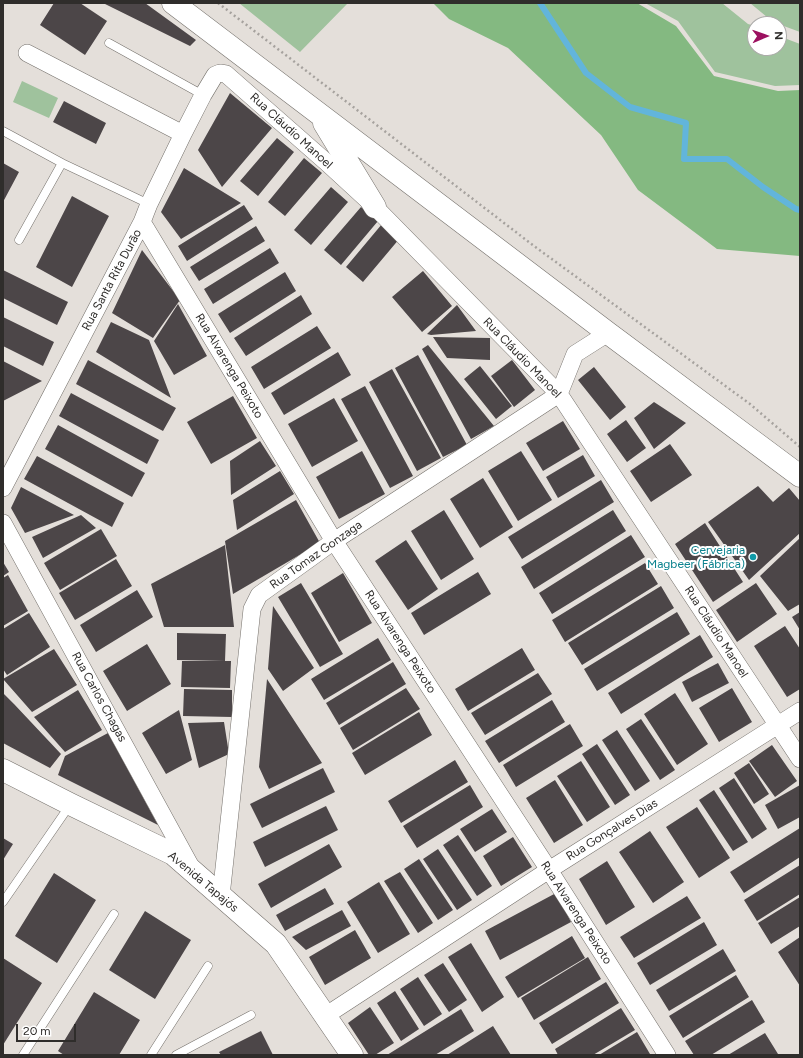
<!DOCTYPE html>
<html>
<head>
<meta charset="utf-8">
<style>
	body { margin:0 }
	#map { position:relative; width:803px; height:1058px; overflow:hidden; background:#e4dfda; font-family:Figtree,sans-serif }
	canvas { display:block }
	.frame { position:absolute; inset:0; border:4px solid #2f2d2b; pointer-events:none }
	.north { position:absolute; left:747px; top:16px; width:40px; height:40px; box-sizing:border-box; background:#fff; border:1px solid #acabaa; border-radius:50%; rotate:88deg; font-size:11px; font-weight:700; line-height:16px; text-align:center; color:#2f2d2b }
	.north::after { content:''; display:block; margin:auto; width:14px; height:18px; background:#9c1060; clip-path:polygon(50% 0,100% 100%,50% 72%,0 100%) }
	.scale { position:absolute; left:16px; top:1024px; width:60px; height:18px; box-sizing:border-box; border:2px solid #2f2d2b; border-top:0; padding-left:5px; font-size:12px; line-height:14px; white-space:nowrap; color:#2f2d2b; -webkit-text-stroke:3px #fff; paint-order:stroke }
</style>
</head>
<body>
<div id="map">
<canvas width="803" height="1058"></canvas>
<div class="frame"></div>
<div class="north">N</div>
<div class="scale">20 m</div>
</div>
<script>
const g = document.querySelector('canvas').getContext('2d');
g.lineJoin = 'round';
function paint(path, color) {
  g.fillStyle = color;
  g.fill(path, 'evenodd');
}
function shape(rows) {
  const path = new Path2D();
  for (const r of rows) {
    path.moveTo(r[0], r[1]);
    for (let i = 2; i < r.length; i += 2) path.lineTo(r[i], r[i + 1]);
  }
  return path;
}
function strokePath(path, color, width, dash) {
  g.strokeStyle = color;
  g.lineWidth = width;
  g.lineCap = dash ? 'butt' : 'round';
  g.setLineDash(dash || []);
  g.stroke(path);
}
function write(font, color, halo, rows, align = 'center') {
  g.font = font + ' Figtree,sans-serif';
  g.lineWidth = 4;
  g.setLineDash([]);
  g.textBaseline = 'middle';
  g.strokeStyle = halo;
  g.fillStyle = color;
  for (const [text, x, y, turn = 0] of rows) {
    g.save();
    g.translate(x, y);
    g.rotate((+turn || 0) * Math.PI / 180);
    g.textAlign = isNaN(turn) ? turn : align;
    if (halo) g.strokeText(text, 0, 0);
    g.fillText(text, 0, 0);
    g.restore();
  }
}
const green = shape([
	[239,3,348,3,300,52],
	[645,3,722,3,748,24,755,26,755,48,779,48,779,36,800,44,800,85,775,86,715,72,678,21],
	[750,3,800,3,800,32,773,22],
	[22,81,58,98,49,118,13,102]
]);
const forest = shape([
	[433,3,637,3,676,26,714,76,778,91,800,90,800,256,717,249,638,190,601,135,508,48,449,19]
]);
const stream = shape([
	[540,3,586,73,630,107,686,123,684,159,727,159,763,187,796,209,800,210]
]);
const building = shape([
	[54,3,80,3,107,21,85,55,40,25],
	[103,3,145,3,196,40,190,46],
	[230,93,272,128,222,187,198,150],
	[64,101,106,123,96,144,53,122],
	[277,138,294,152,258,196,240,181],
	[304,158,322,173,285,216,268,202],
	[3,163,19,172,3,202],
	[184,168,241,203,181,239,161,212],
	[331,187,348,202,311,245,294,230],
	[72,196,109,216,72,287,36,267],
	[244,205,253,219,187,261,178,246],
	[361,207,378,221,341,265,324,250],
	[382,224,400,238,363,282,346,267],
	[256,226,265,241,199,281,190,267],
	[270,248,279,263,213,304,204,289],
	[142,250,180,300,153,338,112,313],
	[3,270,68,302,57,325,3,298],
	[423,271,452,306,422,332,392,297],
	[285,272,296,291,230,333,218,314],
	[301,295,312,314,246,356,234,338],
	[178,304,207,356,174,375,154,341],
	[457,305,476,331,431,335,427,334],
	[3,317,54,342,43,366,3,346],
	[111,322,149,340,171,398,96,352],
	[317,326,331,348,264,389,251,367],
	[433,337,490,338,490,360,447,358],
	[428,345,494,426,471,439,422,349],
	[338,352,351,375,284,415,271,393],
	[418,355,467,445,443,457,395,368],
	[88,360,176,408,163,431,76,384],
	[512,360,535,390,514,407,491,376],
	[3,361,42,381,3,401],
	[480,366,512,406,496,419,464,379],
	[594,367,626,407,610,420,578,380],
	[392,369,441,458,417,471,369,382],
	[365,386,413,476,390,488,341,399],
	[71,393,159,440,147,464,59,416],
	[233,396,257,438,211,464,187,422],
	[334,398,358,441,312,467,288,424],
	[654,402,686,423,654,449,634,418],
	[626,420,646,448,627,462,607,434],
	[563,421,580,449,543,471,526,443],
	[58,425,145,473,132,497,45,449],
	[260,441,276,466,231,495,230,461],
	[670,444,692,475,651,502,630,471],
	[362,451,385,494,339,519,316,477],
	[521,451,552,500,518,521,488,471],
	[583,455,595,476,558,498,546,477],
	[37,456,124,503,112,527,24,479],
	[280,471,294,494,237,530,233,500],
	[483,478,513,527,480,548,450,499],
	[601,480,614,502,522,559,508,537],
	[758,486,773,502,789,488,800,501,800,533,749,580,708,522],
	[21,487,74,515,25,533,11,508],
	[296,500,320,543,233,594,225,541],
	[444,510,474,559,441,580,411,531],
	[613,510,626,531,534,589,521,567],
	[81,515,96,528,43,558,32,537],
	[705,523,743,582,713,602,675,544],
	[101,529,117,556,60,590,44,563],
	[631,535,645,557,552,614,539,593],
	[800,538,800,604,788,611,760,576],
	[406,540,438,589,408,610,375,561],
	[225,545,234,627,164,627,151,584],
	[116,559,132,586,75,620,59,593],
	[3,562,9,572,3,576],
	[645,563,658,584,565,642,552,620],
	[478,572,491,594,424,635,411,613],
	[343,573,372,623,339,642,311,593],
	[8,575,28,611,3,626,3,578],
	[301,583,343,654,320,667,278,597],
	[756,583,777,614,737,642,716,610],
	[661,586,674,608,582,665,568,643],
	[137,590,153,617,96,652,80,625],
	[273,606,314,668,283,691,268,669],
	[677,612,690,634,597,691,584,669],
	[800,612,800,630,792,617],
	[29,613,50,647,7,675,3,669,3,629],
	[785,626,800,649,800,689,787,697,754,646],
	[177,633,226,634,225,661,177,660],
	[700,635,713,657,621,714,608,693],
	[378,638,391,660,324,700,311,679],
	[147,644,171,684,127,711,103,671],
	[522,648,535,670,468,711,455,689],
	[54,649,77,685,32,712,3,679],
	[182,661,231,661,230,688,181,687],
	[393,662,406,684,339,725,326,703],
	[718,663,729,683,692,702,682,682],
	[538,673,552,694,485,735,471,713],
	[267,679,322,763,269,789,259,767],
	[406,688,420,709,353,750,340,728],
	[732,688,752,722,719,742,699,708],
	[184,689,232,690,232,717,183,716],
	[78,690,102,730,65,752,34,717],
	[3,693,14,704,61,754,50,768,3,743],
	[675,693,708,744,677,765,644,714],
	[552,700,565,722,499,763,485,741],
	[179,710,192,760,166,774,142,733],
	[419,712,432,735,365,775,352,753],
	[641,719,675,770,660,780,626,729],
	[224,722,229,754,199,768,188,723],
	[570,724,583,746,516,787,503,765],
	[617,730,650,781,635,791,602,740],
	[108,733,158,825,58,775,65,756],
	[597,744,630,795,615,805,582,754],
	[772,745,797,781,775,797,749,761],
	[455,760,468,782,401,823,388,801],
	[581,761,610,807,587,822,557,776],
	[749,763,769,794,754,804,734,773],
	[323,768,335,792,262,828,250,804],
	[734,778,767,829,752,839,719,788],
	[555,780,583,825,554,843,526,798],
	[470,785,483,807,417,848,403,826],
	[800,785,800,817,778,829,765,805],
	[714,790,748,842,733,851,699,800],
	[326,806,338,830,265,867,253,842],
	[697,807,730,858,699,878,666,827],
	[492,809,507,832,475,852,460,829],
	[800,828,800,857,744,893,730,872],
	[650,831,684,882,653,903,619,852],
	[458,835,492,886,477,896,443,845],
	[513,837,532,867,501,886,483,856],
	[3,838,13,844,3,860],
	[329,844,342,867,271,908,258,884],
	[438,849,472,900,457,910,423,859],
	[419,859,453,910,438,920,404,869],
	[607,861,635,907,606,925,579,879],
	[800,865,800,894,757,921,744,900],
	[400,872,433,923,418,933,384,881],
	[54,873,96,900,57,963,15,936],
	[379,882,410,934,378,953,347,902],
	[325,888,334,904,285,931,276,915],
	[556,893,571,922,500,960,485,931],
	[687,896,701,918,634,958,620,937],
	[800,897,800,926,771,944,758,923],
	[342,910,351,926,306,950,292,937],
	[145,911,191,940,155,999,109,970],
	[704,922,717,945,650,985,637,963],
	[355,930,371,958,325,985,309,957],
	[572,936,585,958,518,998,505,977],
	[800,937,800,986,778,952],
	[471,943,504,997,482,1012,448,957],
	[723,949,736,971,669,1011,656,990],
	[588,957,601,979,534,1020,521,998],
	[3,958,42,983,3,1045],
	[443,963,467,1000,449,1012,424,975],
	[736,975,749,997,683,1038,669,1016],
	[418,977,442,1014,424,1026,400,989],
	[606,982,619,1003,552,1044,539,1023],
	[395,991,419,1029,401,1041,377,1003],
	[94,992,140,1020,119,1055,64,1055,58,1051],
	[752,1000,765,1022,711,1055,694,1055,685,1041],
	[370,1007,394,1043,375,1055,369,1055,348,1023],
	[621,1008,635,1030,593,1055,558,1055,555,1049],
	[461,1009,474,1031,435,1055,387,1055],
	[493,1026,511,1055,447,1055],
	[261,1031,273,1055,221,1055,219,1052],
	[637,1032,650,1054,648,1055,599,1055],
	[765,1033,778,1054,777,1055,728,1055]
]);
const path = shape([
	[218,3,534,246,750,404,800,447]
]);
const service = shape([
	[109,43,203,95],
	[3,131,62,163,149,204],
	[19,240,62,163],
	[3,902,70,805],
	[23,1055,114,914],
	[151,1055,208,966],
	[176,1055,251,1015]
]);
const minor = shape([
	[27,53,183,134],
	[142,222,334,541,549,870,667,1055],
	[3,488,142,222,149,204,183,134,203,95,215,75,220,73,226,74,325,161,375,207,559,394,800,759],
	[3,523,190,865],
	[221,896,252,609,259,595,334,541,559,394,575,354,608,333],
	[325,1016,549,870,800,711]
]);
const secondary = shape([
	[173,3,608,333,800,476],
	[324,123,375,207],
	[3,770,70,804,173,854,276,944,352,1055]
]);
const markers = [
	[753,557,4,"#0f9aa8"]
];
const streetNames = [
	["Rua Cláudio Manoel",291,131,42],
	["Rua Santa Rita Durão",112,280,-62],
	["Rua Cláudio Manoel",522,358,46],
	["Rua Alvarenga Peixoto",229,366,59],
	["Rua Tomaz Gonzaga",316,555,-35],
	["Rua Cláudio Manoel",716,632,57],
	["Rua Alvarenga Peixoto",400,642,57],
	["Rua Carlos Chagas",99,697,61],
	["Rua Gonçalves Dias",612,830,-32],
	["Avenida Tapajós",203,882,40],
	["Rua Alvarenga Peixoto",576,913,57]
];
const cultureNames = [
	["Cervejaria",745,550],
	["Magbeer (Fábrica)",745,564]
];
paint(green, '#9fc29d');
paint(forest, '#84b981');
strokePath(stream, '#62b5db', 6);
paint(building, '#4c4648');
strokePath(service, '#74706b', 9);
strokePath(minor, '#74706b', 18);
strokePath(secondary, '#74706b', 23);
strokePath(path, '#a6a29e', 2.5, [2, 3]);
strokePath(service, '#fff', 8);
strokePath(minor, '#fff', 17);
strokePath(secondary, '#fff', 22);
for (const [x, y, r, color] of markers) {
  const dot = new Path2D();
  dot.arc(x, y, r, 0, 2 * Math.PI);
  g.fillStyle = color;
  g.fill(dot);
  strokePath(dot, '#fff', 1.5);
}
write('12px', '#2f2d2b', '#fff', streetNames);
write('12px', '#0d838f', '#fff', cultureNames, 'right');
</script>
</body>
</html>
